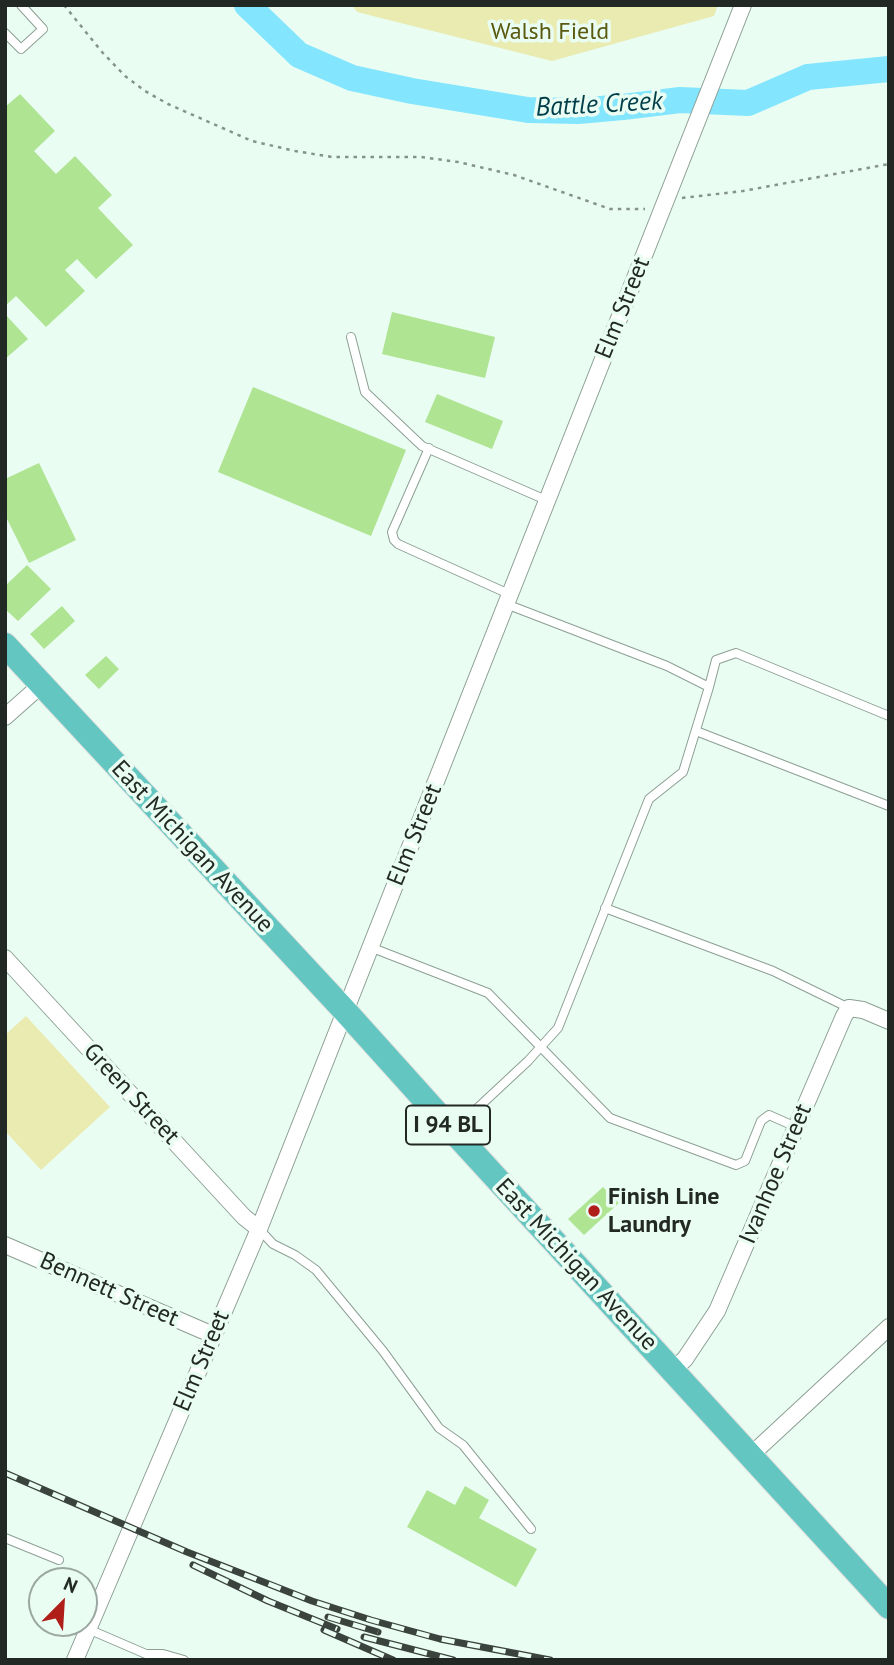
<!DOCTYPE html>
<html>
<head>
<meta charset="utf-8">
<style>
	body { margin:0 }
	#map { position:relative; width:894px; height:1665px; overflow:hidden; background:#eafdf3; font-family:"PT Sans",sans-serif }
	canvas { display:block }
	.frame { position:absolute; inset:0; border:7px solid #222925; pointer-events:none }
	.north { position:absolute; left:28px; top:1567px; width:70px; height:70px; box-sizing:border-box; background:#eafdf3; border:2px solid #9aa8a1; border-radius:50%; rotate:24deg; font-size:19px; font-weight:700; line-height:28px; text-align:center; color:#222925 }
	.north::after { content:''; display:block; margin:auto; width:24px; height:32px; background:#af1e19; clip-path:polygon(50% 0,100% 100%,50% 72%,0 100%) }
</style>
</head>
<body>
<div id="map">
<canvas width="894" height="1665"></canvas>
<div class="frame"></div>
<div class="north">N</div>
</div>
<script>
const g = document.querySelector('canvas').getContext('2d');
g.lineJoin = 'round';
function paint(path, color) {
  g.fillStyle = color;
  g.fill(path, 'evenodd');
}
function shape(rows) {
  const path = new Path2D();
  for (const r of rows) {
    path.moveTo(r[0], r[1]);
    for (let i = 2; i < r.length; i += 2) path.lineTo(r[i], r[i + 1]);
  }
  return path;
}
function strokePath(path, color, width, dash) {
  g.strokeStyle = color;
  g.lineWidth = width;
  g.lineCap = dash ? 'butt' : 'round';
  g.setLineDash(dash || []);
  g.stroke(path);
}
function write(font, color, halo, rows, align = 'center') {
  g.font = font + ' "PT Sans",sans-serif';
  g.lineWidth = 7;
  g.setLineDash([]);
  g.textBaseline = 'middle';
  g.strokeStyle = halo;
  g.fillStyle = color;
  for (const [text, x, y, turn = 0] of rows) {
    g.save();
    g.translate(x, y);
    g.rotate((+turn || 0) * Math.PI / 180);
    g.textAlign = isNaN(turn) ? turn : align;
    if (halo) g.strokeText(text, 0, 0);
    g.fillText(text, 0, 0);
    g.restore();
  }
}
const green = shape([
	[352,5,718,5,714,16,552,61,357,12],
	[26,1016,110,1107,41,1170,5,1131,5,1035]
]);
const river = shape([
	[247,5,299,55,352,78,412,91,528,110,578,111,623,107,680,100,748,103,808,77,889,69]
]);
const building = shape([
	[20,94,55,131,34,151,56,174,75,156,112,195,98,208,133,245,96,279,77,259,65,270,85,291,46,327,16,296,5,306,5,107],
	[392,312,495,337,485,378,382,354],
	[5,314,28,339,5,359],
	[253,387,406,450,371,536,218,472],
	[437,394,503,421,492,449,425,422],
	[39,463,76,540,29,563,5,515,5,479],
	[27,565,51,589,18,621,5,609,5,586],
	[62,606,75,621,44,649,30,634],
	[106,656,119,669,99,689,85,675],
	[603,1187,619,1203,584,1235,568,1219],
	[465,1486,489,1500,479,1518,537,1549,516,1587,407,1527,427,1490,455,1505]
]);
const path = shape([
	[64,5,102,52,125,76,145,91,168,104,252,141,295,151,332,157,421,157,458,162,514,175,610,209,645,209],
	[682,198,743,191,889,164]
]);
const service = shape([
	[5,33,21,49,43,29,21,5],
	[351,337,365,392,422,446,546,500],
	[429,448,392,532,394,540,398,544,509,594],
	[709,687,716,660,736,653,889,716],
	[696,731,889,806],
	[605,908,773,971,849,1008],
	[370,947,488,993,610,1118,736,1165,745,1161,761,1121,769,1115,796,1127],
	[455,1129,528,1061,558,1028,649,799,683,772,709,687,667,666,506,604],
	[259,1229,273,1244,295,1255,316,1270,383,1351,439,1428,463,1445,531,1529],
	[5,1538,59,1560],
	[88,1629,146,1654,163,1654,184,1660]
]);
const minor = shape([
	[5,717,41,685],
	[5,958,244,1217,259,1229],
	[5,1245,213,1335],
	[673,1370,685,1359,717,1311,844,1016,849,1008,863,1010,889,1021],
	[751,1455,889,1327],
	[75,1660,259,1229,743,5]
]);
const trunk = shape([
	[5,645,345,1011,453,1131,889,1607]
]);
const rail = shape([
	[5,1473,187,1552,312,1601,371,1620,440,1639,550,1660],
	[193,1565,268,1601,337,1629],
	[328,1617,378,1632],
	[324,1630,393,1660],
	[364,1637,453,1660]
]);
const markers = [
	[594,1211,7,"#af1e19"]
];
const shields = [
	[448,1125,84]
];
const shieldNames = [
	["I 94 BL",448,1125]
];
const parkNames = [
	["Walsh Field",550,32]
];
const streetNames = [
	["Elm Street",623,308,-68],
	["Elm Street",415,835,-68],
	["East Michigan Avenue",192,847,47],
	["Green Street",131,1094,47],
	["Ivanhoe Street",776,1174,-67],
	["East Michigan Avenue",576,1265,47],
	["Bennett Street",109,1290,24],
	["Elm Street",202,1361,-67]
];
const poiNames = [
	["Finish Line",608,1197],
	["Laundry",608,1225]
];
const waterNames = [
	["Battle Creek",599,105,-3]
];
paint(green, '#eaebb1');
strokePath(river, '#84e5fe', 26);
paint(building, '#aee492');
strokePath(service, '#8d9f95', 10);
strokePath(minor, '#8d9f95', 18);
strokePath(trunk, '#dcdddc', 26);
strokePath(path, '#86938c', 2.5, [3.5, 5]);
strokePath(service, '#fff', 8);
strokePath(minor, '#fff', 16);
strokePath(trunk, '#63c6c0', 24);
strokePath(rail, '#3b433f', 7);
strokePath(rail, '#eafdf3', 4.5, [13]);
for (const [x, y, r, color] of markers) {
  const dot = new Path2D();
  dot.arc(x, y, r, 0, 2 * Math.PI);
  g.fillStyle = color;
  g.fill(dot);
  strokePath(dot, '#eafdf3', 2.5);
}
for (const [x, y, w] of shields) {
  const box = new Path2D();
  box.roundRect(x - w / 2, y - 19.5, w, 39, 5);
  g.fillStyle = '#eafdf3';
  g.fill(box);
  strokePath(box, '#222925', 2);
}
write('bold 23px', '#222925', null, shieldNames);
write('24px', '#5a590f', '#eafdf3', parkNames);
write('24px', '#222925', '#eafdf3', streetNames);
write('bold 24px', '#222925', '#eafdf3', poiNames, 'left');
write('italic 26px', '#003e4a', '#eafdf3', waterNames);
</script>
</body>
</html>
